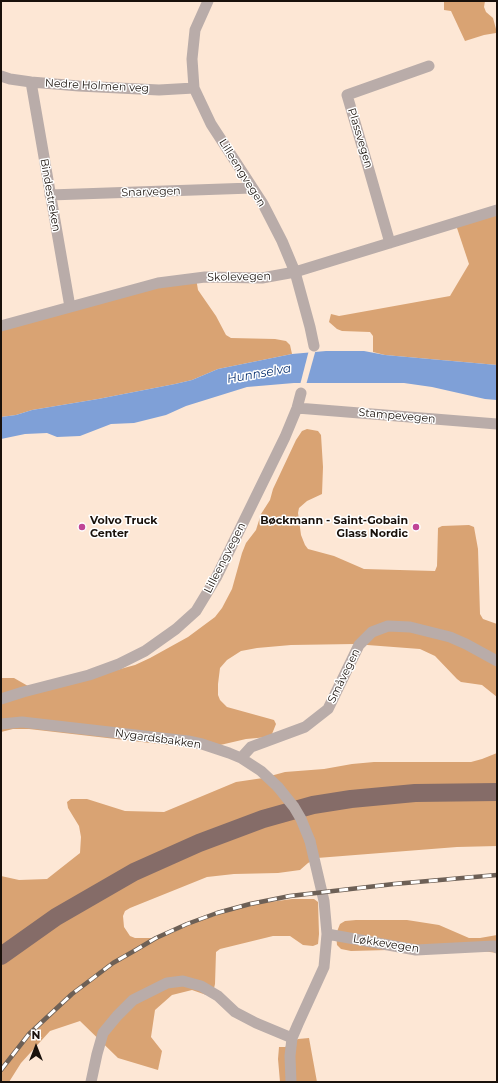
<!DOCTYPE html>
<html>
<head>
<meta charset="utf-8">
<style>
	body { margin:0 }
	#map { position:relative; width:498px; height:1083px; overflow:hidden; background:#fde7d5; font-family:Montserrat,sans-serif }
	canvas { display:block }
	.frame { position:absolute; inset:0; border:2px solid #19110b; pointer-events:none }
	.north { position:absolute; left:16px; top:1027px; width:40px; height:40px; -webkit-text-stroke:3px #fff; paint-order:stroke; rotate:0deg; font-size:11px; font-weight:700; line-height:16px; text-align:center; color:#19110b }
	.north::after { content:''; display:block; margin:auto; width:14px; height:18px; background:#19110b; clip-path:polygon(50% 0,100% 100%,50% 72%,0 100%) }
</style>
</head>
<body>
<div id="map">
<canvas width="498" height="1083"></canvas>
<div class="frame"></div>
<div class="north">N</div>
</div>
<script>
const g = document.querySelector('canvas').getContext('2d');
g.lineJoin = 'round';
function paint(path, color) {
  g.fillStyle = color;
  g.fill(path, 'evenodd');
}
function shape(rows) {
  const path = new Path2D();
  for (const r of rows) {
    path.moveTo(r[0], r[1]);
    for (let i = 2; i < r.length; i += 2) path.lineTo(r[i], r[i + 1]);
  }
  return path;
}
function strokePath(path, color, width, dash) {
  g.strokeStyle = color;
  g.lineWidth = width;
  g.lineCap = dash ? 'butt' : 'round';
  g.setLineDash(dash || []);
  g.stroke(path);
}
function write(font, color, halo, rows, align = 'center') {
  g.font = font + ' Montserrat,sans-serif';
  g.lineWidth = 3;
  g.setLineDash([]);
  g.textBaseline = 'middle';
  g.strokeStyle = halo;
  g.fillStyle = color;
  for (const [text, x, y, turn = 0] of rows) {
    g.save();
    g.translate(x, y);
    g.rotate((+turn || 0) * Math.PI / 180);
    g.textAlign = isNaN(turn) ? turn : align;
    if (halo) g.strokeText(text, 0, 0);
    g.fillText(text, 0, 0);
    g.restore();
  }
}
const forest = shape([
	[444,1,485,1,484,7,486,12,493,18,496,29,496,33,484,35,465,41,451,11,444,10],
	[497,206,497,365,385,355,373,352,373,336,370,332,342,331,337,329,329,322,331,314,339,316,450,296,469,264,455,222],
	[196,278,198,290,216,316,226,335,231,338,275,339,286,341,290,345,292,354,218,369,192,380,175,384,98,399,32,410,16,415,1,417,1,322],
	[307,429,318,431,321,435,323,467,322,494,307,501,299,508,298,513,301,535,305,545,308,549,334,556,364,569,435,571,437,566,438,528,442,526,469,525,474,527,478,549,480,614,483,619,497,624,497,697,482,685,461,682,457,679,435,656,420,649,354,644,291,645,257,648,241,651,227,660,220,668,218,684,218,695,220,700,227,707,274,720,276,724,272,734,268,737,246,739,203,749,29,729,13,729,1,732,1,678,14,678,28,686,113,671,135,665,150,658,188,637,215,617,222,608,232,589,242,553,246,543,256,530,261,514,270,500,273,489,296,440,302,431],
	[497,753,497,846,457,847,317,858,308,863,300,870,278,873,234,874,207,877,130,908,125,911,123,916,124,927,130,936,135,938,152,938,172,933,192,923,249,905,292,899,314,899,318,902,319,934,318,944,313,946,303,945,290,936,273,936,220,949,216,952,215,984,212,997,192,990,172,995,155,1010,151,1037,162,1051,158,1070,118,1058,80,1021,50,1031,21,1063,9,1082,1,1082,1,876,19,880,47,879,80,853,81,837,79,826,68,808,67,802,71,799,87,799,125,811,164,812,236,782,263,778,285,772,324,769,352,764,374,762,471,762,482,759],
	[356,920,407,920,439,925,469,938,480,938,497,935,497,953,462,948,351,951,341,949,337,945,336,934,340,924,345,921],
	[309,1038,317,1082,280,1082,278,1059,279,1047,285,1047,298,1039]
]);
const water = shape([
	[326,351,364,351,385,355,497,365,497,400,485,399,432,387,404,383,294,383,247,387,186,406,166,415,134,423,111,424,80,436,57,437,47,433,25,434,1,439,1,417,16,415,32,410,98,399,175,384,192,380,218,369,292,354]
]);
const pier = shape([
	[316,349,306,385,300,385,309,350]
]);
const minor = shape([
	[208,1,195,30,192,59,194,88,211,124,263,204,282,241,295,272,310,327,314,346],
	[1,76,10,79,31,82,79,86,159,90,194,88],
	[31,82,70,307],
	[50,195,252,188],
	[390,243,367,163,347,95,429,66],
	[1,326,158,283,205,277,262,278,295,272,497,210],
	[297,408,497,424],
	[1,699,23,692,89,675,119,664,145,651,176,629,196,611,216,578,285,437,297,408,301,393],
	[1,724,22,722,188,741,202,744,229,753,241,758,261,771,278,787],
	[241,758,251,747,305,727,328,709,359,645,372,632,388,626,410,627,450,637,466,644,497,661],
	[327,934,416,950,494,946,497,948],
	[91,1082,97,1054,103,1033,117,1016,133,1000,167,983,183,981,201,986,218,996,235,1012,256,1023,292,1038],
	[291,1082,290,1056,292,1038,298,1024,324,967,327,934,324,901,310,841]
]);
const trunk = shape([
	[1,956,56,917,134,872,199,843,263,819,313,805,351,799,415,793,497,792]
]);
const rail = shape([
	[1,1070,29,1034,72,994,113,963,134,951,156,938,187,924,217,913,250,904,290,896,394,884,497,875]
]);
const minorBridge = shape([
	[278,787,294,807,301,819,310,841]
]);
const markers = [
	[82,527,4,"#c04496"],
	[416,527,4,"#c04496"]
];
const streetNames = [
	["Nedre Holmen veg",97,86,3],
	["Plassvegen",360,138,73],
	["Lilleengvegen",242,173,58],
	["Snarvegen",151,192,-2],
	["Bindestreken",50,195,80],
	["Skolevegen",239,277,-1],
	["Stampevegen",397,416,5],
	["Lilleengvegen",225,558,-63],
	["Småvegen",344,676,-64],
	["Nygardsbakken",158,739,8],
	["Løkkevegen",386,944,9]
];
const poiNames = [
	["Volvo Truck",90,521],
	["Center",90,534],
	["Bøckmann - Saint-Gobain",408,521,"right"],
	["Glass Nordic",408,534,"right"]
];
const waterNames = [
	["Hunnselva",259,374,-10]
];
paint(forest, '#d9a373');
paint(water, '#7fa0d7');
paint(pier, '#fde7d5');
strokePath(minor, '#b9aca9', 11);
strokePath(trunk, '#856c68', 18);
strokePath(rail, '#6d6056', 4.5);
strokePath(rail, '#fff', 3, [9]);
strokePath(minorBridge, '#b9aca9', 11);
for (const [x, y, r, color] of markers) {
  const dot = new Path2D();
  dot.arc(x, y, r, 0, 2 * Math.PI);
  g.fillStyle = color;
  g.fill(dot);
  strokePath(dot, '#fff', 1.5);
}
write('11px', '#19110b', '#fff', streetNames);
write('bold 11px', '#19110b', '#fff', poiNames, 'left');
write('italic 12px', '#083070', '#fff', waterNames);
</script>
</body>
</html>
